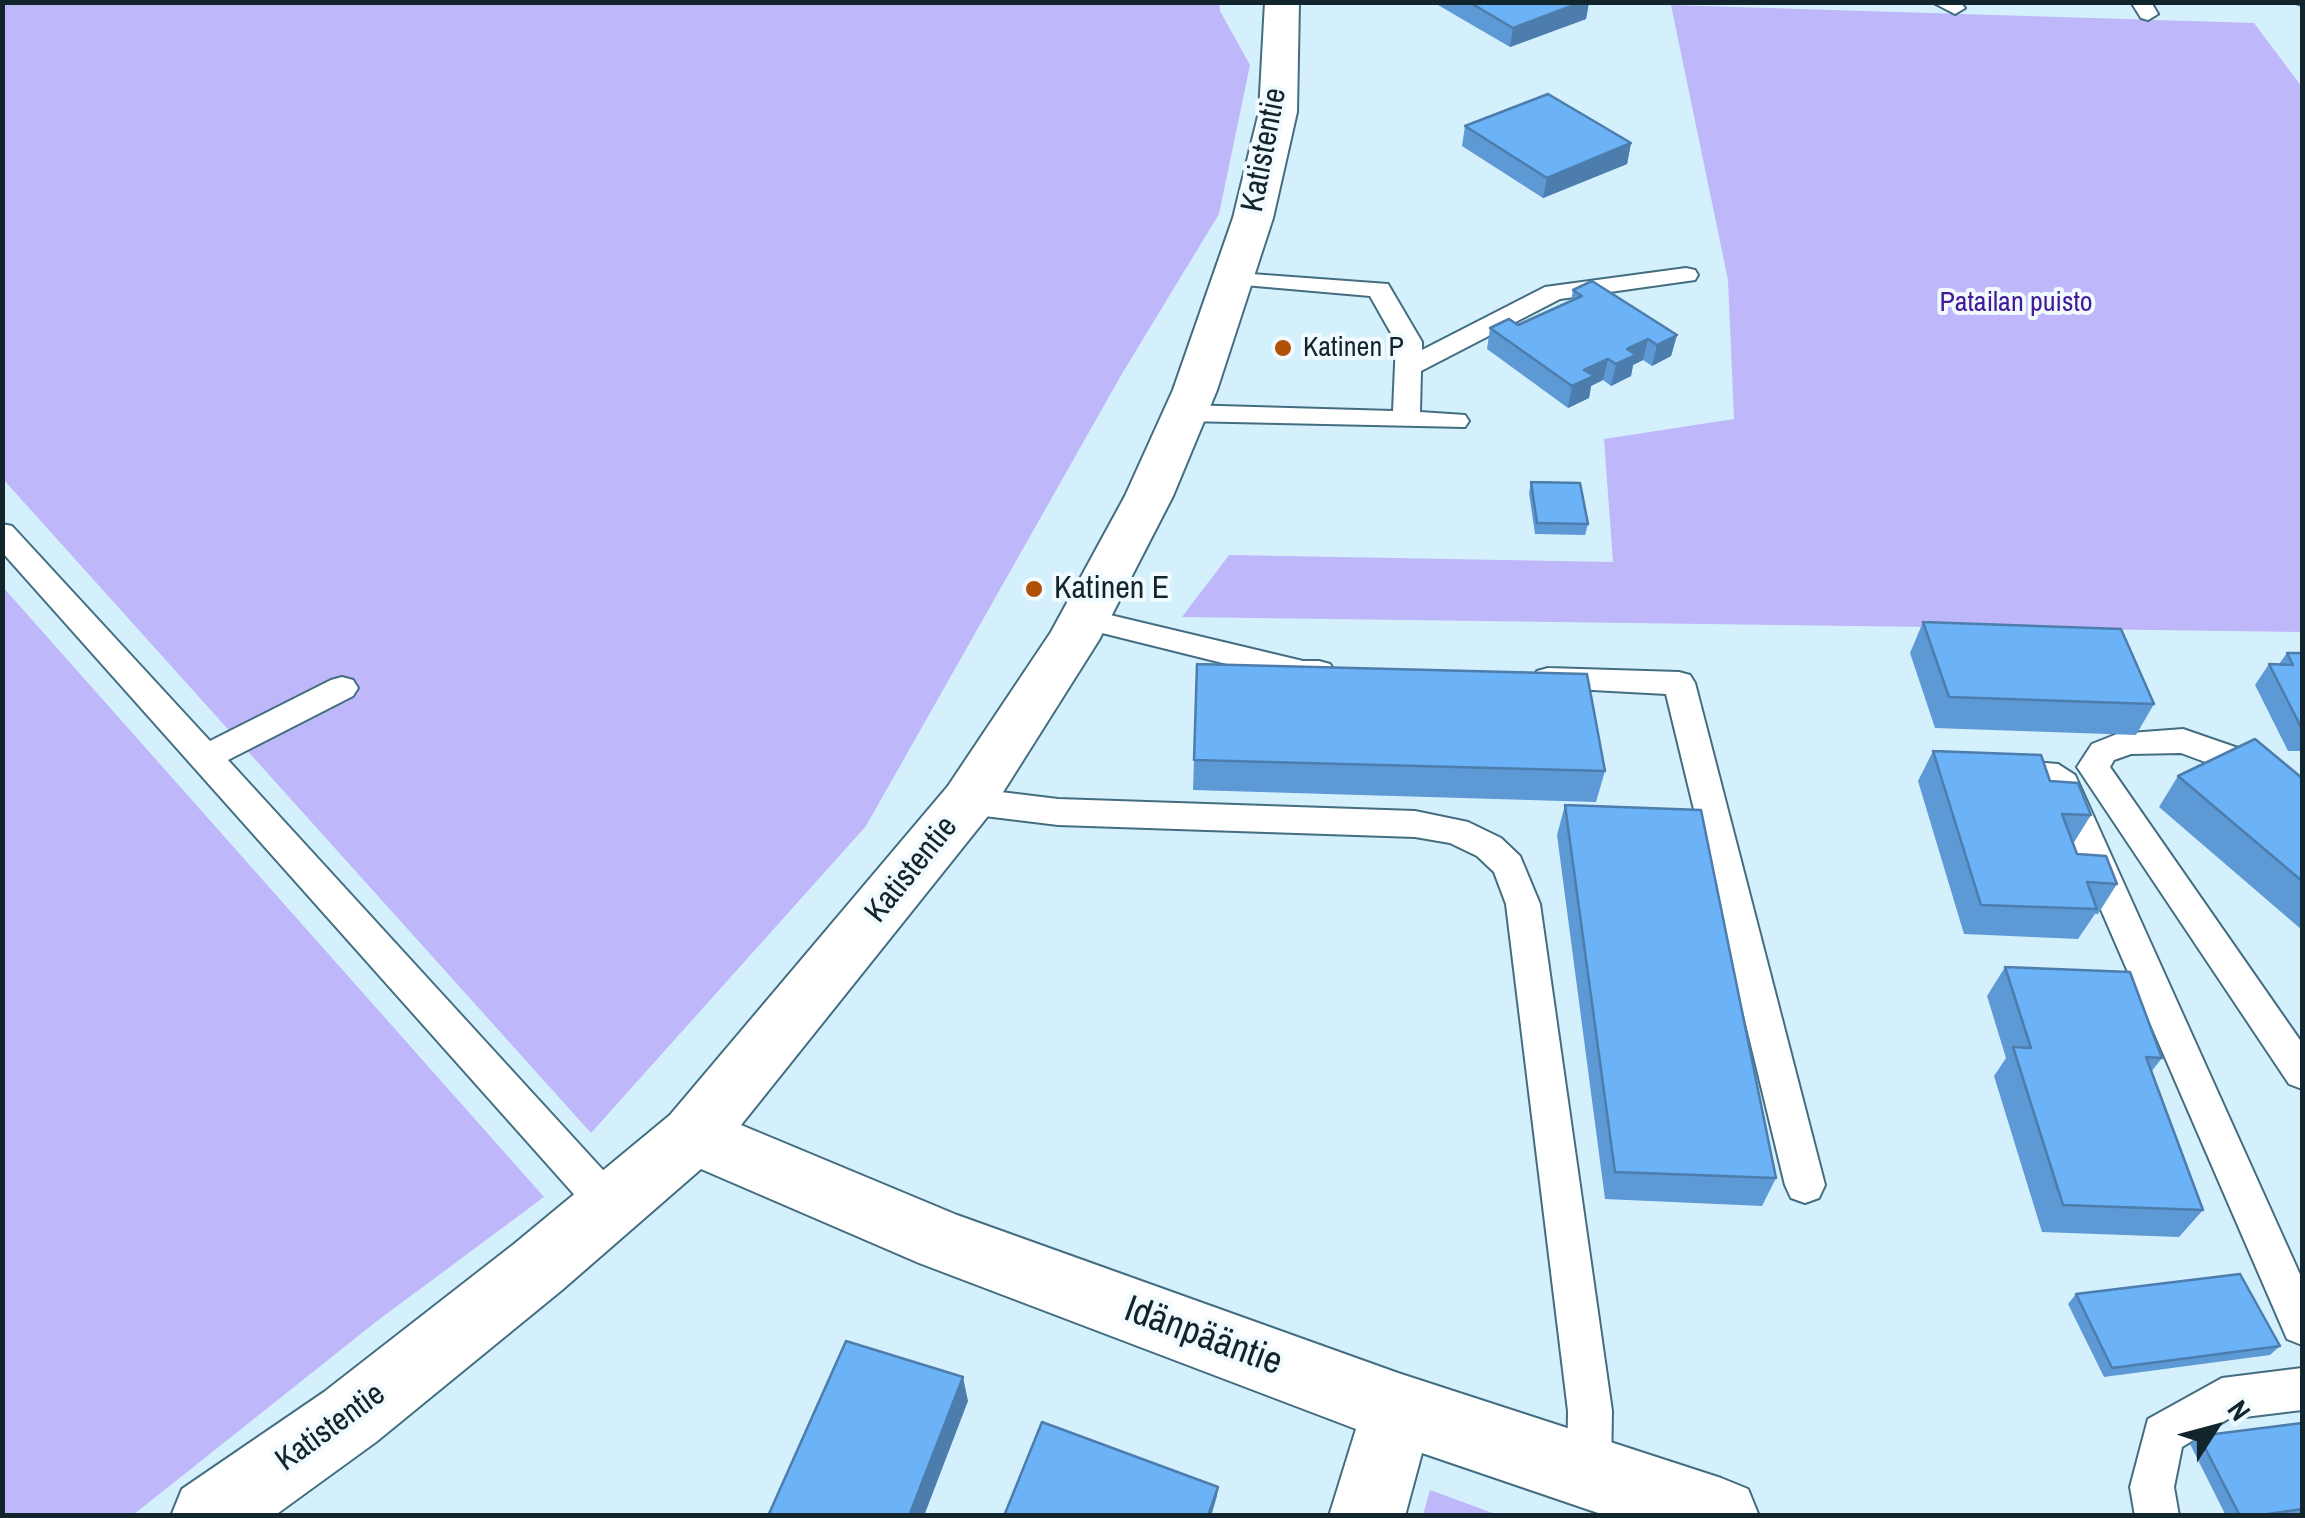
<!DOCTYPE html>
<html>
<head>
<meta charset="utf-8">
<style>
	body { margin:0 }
	#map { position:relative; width:2305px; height:1518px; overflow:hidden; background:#d5f0fd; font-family:"Archivo Narrow",sans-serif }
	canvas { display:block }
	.frame { position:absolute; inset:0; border:5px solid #12242c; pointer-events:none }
	.north { position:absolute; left:2165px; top:1378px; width:100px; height:100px; -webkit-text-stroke:8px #f1fafe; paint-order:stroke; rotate:54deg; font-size:28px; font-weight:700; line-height:40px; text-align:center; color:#12242c }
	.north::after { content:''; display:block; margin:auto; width:35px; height:45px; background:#12242c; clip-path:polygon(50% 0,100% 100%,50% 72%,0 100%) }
</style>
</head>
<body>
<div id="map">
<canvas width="2305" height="1518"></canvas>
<div class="frame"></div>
<div class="north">N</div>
</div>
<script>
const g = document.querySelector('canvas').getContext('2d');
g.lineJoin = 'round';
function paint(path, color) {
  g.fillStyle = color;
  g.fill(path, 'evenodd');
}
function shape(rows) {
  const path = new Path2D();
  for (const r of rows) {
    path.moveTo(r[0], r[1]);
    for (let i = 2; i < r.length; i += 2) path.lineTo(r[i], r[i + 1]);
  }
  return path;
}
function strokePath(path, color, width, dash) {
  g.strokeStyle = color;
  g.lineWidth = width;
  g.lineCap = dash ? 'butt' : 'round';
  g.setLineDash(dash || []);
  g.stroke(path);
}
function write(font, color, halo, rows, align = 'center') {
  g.font = font + ' "Archivo Narrow",sans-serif';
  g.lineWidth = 8;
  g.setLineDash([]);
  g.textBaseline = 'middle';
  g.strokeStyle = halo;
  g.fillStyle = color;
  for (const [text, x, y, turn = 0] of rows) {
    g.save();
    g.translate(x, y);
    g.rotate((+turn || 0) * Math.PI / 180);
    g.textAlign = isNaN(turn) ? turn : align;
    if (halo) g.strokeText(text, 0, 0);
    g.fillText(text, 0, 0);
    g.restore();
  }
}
const green = shape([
	[2,3,1219,3,1220,11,1250,65,1219,214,1123,372,866,826,591,1133,3,479],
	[1671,5,2254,23,2302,87,2302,632,1182,617,1229,555,1613,562,1604,439,1734,419,1728,280],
	[2,586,544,1197,377,1321,133,1515,3,1515],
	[1430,1490,1498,1515,1423,1515]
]);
const lane = shape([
	[1932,2,1960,2,1965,8,1955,14,1932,2],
	[2131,2,2151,2,2158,14,2148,20,2141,18,2131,2],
	[1686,268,1695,270,1698,275,1695,280,1560,299,1421,371,1420,412,1465,415,1469,421,1465,427,1185,421,1172,413,1185,405,1393,411,1396,342,1370,296,1233,284,1221,277,1224,272,1388,284,1422,342,1422,350,1545,287,1686,268],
	[2,524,12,526,210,741,331,680,342,677,353,680,358,688,353,696,228,760,624,1193,630,1206,624,1219,610,1224,596,1219,2,552,2,524],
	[1085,609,1303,661,1319,661,1330,664,1335,672,1330,680,1303,683,1074,626,1070,619,1074,612,1085,609],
	[1548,668,1679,672,1690,675,1695,683,1825,1185,1819,1198,1805,1203,1791,1198,1785,1185,1666,694,1537,687,1532,679,1537,671,1548,668],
	[2183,729,2238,748,2302,793,2302,823,2290,819,2216,766,2181,753,2131,754,2114,760,2110,767,2302,1043,2302,1089,2289,1084,2077,767,2092,744,2117,734,2183,729],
	[2008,760,2058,764,2075,775,2079,784,2302,1279,2302,1345,2287,1339,2050,792,2040,785,1996,781,1992,772,1996,763,2008,760],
	[968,788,1058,799,1415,811,1468,822,1501,838,1520,856,1540,904,1612,1411,1611,1471,1605,1487,1589,1493,1573,1487,1567,1471,1568,1411,1506,904,1494,872,1477,856,1450,843,1415,837,1058,825,968,814,956,810,951,801,956,792,968,788],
	[2302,1368,2302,1410,2228,1419,2182,1447,2174,1487,2179,1516,2135,1516,2130,1487,2148,1419,2222,1378,2302,1368]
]);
const street = shape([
	[1265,2,1299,2,1297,112,1273,218,1217,390,1173,496,1099,640,988,816,741,1125,957,1215,1398,1373,1721,1478,1748,1489,1759,1516,1607,1516,1422,1453,1405,1516,1329,1516,1356,1429,919,1263,701,1169,562,1290,376,1442,274,1516,171,1516,182,1489,324,1392,514,1244,670,1115,948,786,1051,632,1125,496,1173,390,1233,218,1259,112,1265,2]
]);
const wall = shape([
	[1438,2,1589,2,1586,19,1510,47,1438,5],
	[2289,2,2302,2,2302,8],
	[1465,126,1631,143,1627,164,1543,198,1462,146],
	[1573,290,1677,335,1671,356,1652,366,1643,360,1633,365,1631,376,1611,386,1603,380,1591,386,1589,398,1568,408,1487,349,1490,328,1518,325,1571,301],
	[1531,482,1588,524,1585,535,1535,534,1529,493],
	[1923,622,2154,704,2136,735,1935,728,1910,653],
	[2287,653,2302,653,2302,751,2288,751,2255,685,2269,664,2279,664],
	[1197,664,1605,771,1596,802,1193,790],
	[1933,751,2091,815,2073,844,2077,854,2117,884,2098,914,2095,914,2078,939,1964,934,1918,781],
	[2178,776,2302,778,2302,930,2159,807],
	[1565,805,1776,1178,1762,1206,1605,1199,1557,835],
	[2005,967,2162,1058,2151,1072,2203,1210,2179,1237,2042,1232,1994,1076,2006,1058,1987,996],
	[2076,1294,2280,1346,2270,1355,2104,1377,2068,1304],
	[2302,1423,2302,1516,2226,1516,2190,1444,2199,1436]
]);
const shadedWall = shape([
	[1582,2,1589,2,1586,19,1510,47,1513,28],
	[1631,143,1627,164,1543,198,1547,178],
	[1677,335,1671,356,1652,366,1657,345],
	[1648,339,1643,360,1633,365,1631,376,1611,386,1616,364,1627,349],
	[1608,359,1603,380,1591,386,1589,398,1568,408,1572,386,1584,370],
	[963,1377,968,1401,924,1516,909,1516],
	[1218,1487,1217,1496,1211,1516,1208,1516]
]);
const building = shape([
	[1469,2,1582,2,1513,28,1469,2],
	[1548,94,1631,143,1547,178,1465,126,1548,94],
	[1592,281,1677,335,1657,345,1648,339,1627,349,1636,355,1616,364,1608,359,1584,370,1594,376,1572,386,1490,328,1509,319,1518,325,1582,296,1573,290,1592,281],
	[1531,482,1580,483,1588,524,1537,523,1531,482],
	[1923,622,2121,629,2154,704,1949,697,1923,622],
	[2287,653,2302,653,2302,729,2269,664,2293,665,2287,653],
	[1197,664,1587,674,1605,771,1194,760,1197,664],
	[2255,739,2302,778,2302,881,2178,776,2255,739],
	[1933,751,2041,755,2050,781,2078,783,2091,815,2062,814,2077,854,2106,856,2117,884,2087,882,2097,909,1981,905,1933,751],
	[1565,805,1701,810,1776,1178,1615,1172,1565,805],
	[2005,967,2130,972,2162,1058,2146,1057,2203,1210,2063,1205,2013,1047,2031,1048,2005,967],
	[2240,1274,2280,1346,2112,1368,2076,1294,2240,1274],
	[846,1341,963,1377,909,1516,768,1516,846,1341],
	[1042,1422,1218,1487,1208,1516,1004,1516,1042,1422],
	[2302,1423,2302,1509,2255,1516,2240,1516,2199,1436,2302,1423]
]);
const markers = [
	[1283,348,10,"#b15106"],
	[1034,589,10,"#b15106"]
];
const farParknames = [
	["Patailan puisto",2016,303]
];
const farPoinames = [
	["Katinen P",1303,348]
];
const streetNames = [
	["Katistentie",1265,150,-79],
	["Katistentie",912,870,-51],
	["Katistentie",331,1428,-36]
];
const poiNames = [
	["Katinen E",1054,589]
];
const nearStreetnames = [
	["Idänpääntie",1203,1337,20]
];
paint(green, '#beb7f9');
strokePath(lane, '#436d80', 4);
strokePath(street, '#436d80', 4);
paint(lane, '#fff');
paint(street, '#fff');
paint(wall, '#5d99d4');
paint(shadedWall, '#4c7dac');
paint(building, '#6cb2f6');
strokePath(building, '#4c7dac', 2.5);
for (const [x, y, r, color] of markers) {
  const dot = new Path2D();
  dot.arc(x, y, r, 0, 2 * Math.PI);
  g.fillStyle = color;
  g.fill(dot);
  strokePath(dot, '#f1fafe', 4);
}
write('28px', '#431996', '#f1fafe', farParknames);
write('28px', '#12242c', '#f1fafe', farPoinames, 'left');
write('32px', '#12242c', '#f1fafe', streetNames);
write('32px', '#12242c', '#f1fafe', poiNames, 'left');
write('38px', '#12242c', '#f1fafe', nearStreetnames);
</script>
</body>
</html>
